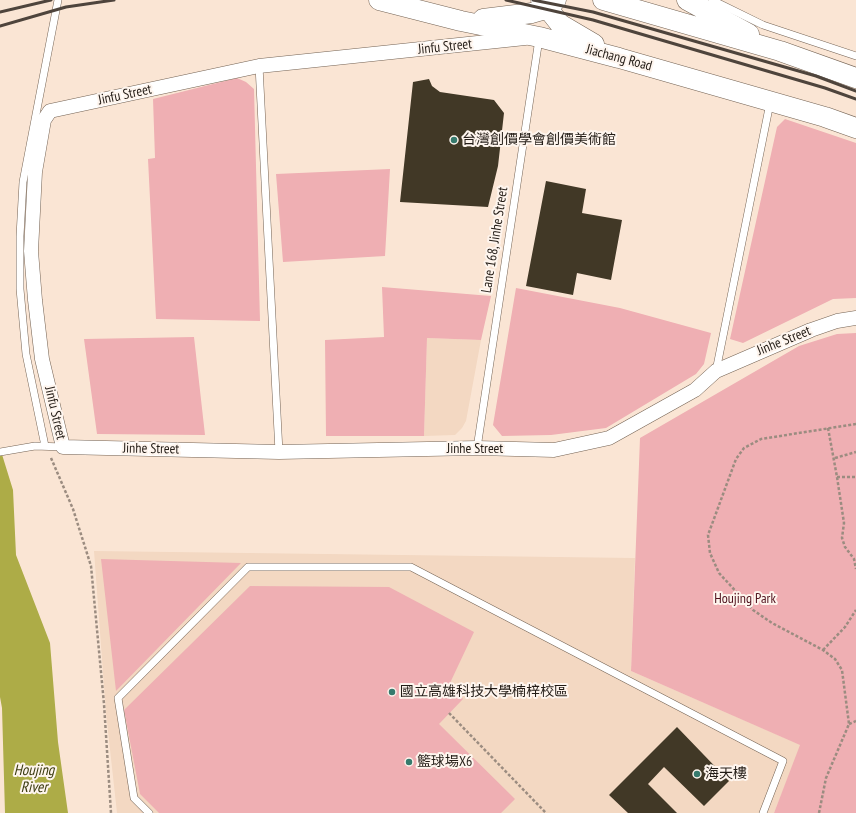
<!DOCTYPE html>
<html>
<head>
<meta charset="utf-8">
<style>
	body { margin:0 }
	canvas { display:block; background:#fae5d4 }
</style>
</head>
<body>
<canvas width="856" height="813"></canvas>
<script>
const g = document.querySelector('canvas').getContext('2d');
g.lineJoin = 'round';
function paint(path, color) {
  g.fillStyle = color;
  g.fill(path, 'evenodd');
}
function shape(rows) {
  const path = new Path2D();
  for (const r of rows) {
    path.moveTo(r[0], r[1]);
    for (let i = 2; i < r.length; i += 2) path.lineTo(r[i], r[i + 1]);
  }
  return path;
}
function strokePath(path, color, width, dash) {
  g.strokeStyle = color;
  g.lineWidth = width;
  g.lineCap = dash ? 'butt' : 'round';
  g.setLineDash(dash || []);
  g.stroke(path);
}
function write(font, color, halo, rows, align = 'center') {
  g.font = font + ' "PT Sans Narrow","Noto Sans TC",sans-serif';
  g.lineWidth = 4;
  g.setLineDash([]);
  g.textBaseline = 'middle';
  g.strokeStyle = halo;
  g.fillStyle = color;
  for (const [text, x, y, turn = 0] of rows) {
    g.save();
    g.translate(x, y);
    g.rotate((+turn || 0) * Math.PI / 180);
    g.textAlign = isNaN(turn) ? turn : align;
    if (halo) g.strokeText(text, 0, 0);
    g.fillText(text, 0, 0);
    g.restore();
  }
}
const built = shape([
	[427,338,481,340,466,421,462,428,455,435,424,436],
	[94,551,635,558,631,671,801,745,774,813,117,813,106,713]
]);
const green = shape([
	[237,78,246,82,254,89,260,321,156,319,148,159,155,158,153,99],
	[785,119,856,143,856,298,833,299,743,343,730,339,777,127],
	[390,169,385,256,283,262,276,174],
	[382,287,491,296,481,340,427,338,424,436,326,436,325,340,384,337],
	[516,288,620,308,711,333,704,364,696,374,606,428,551,435,502,436,493,425],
	[856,333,856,813,774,813,800,745,631,671,640,438,799,346,837,334],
	[194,337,205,435,97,434,84,339],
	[101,559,241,563,116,691],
	[250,586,389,587,474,632,450,683,463,699,439,724,515,799,501,813,159,813,140,794,124,710]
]);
const water = shape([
	[0,448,13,490,16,555,50,643,58,742,68,813,5,813,2,708,0,697]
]);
const building = shape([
	[429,79,432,86,440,92,494,100,504,113,498,166,488,207,400,202,413,82],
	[546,181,586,189,582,213,622,220,611,280,577,273,573,295,526,286],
	[677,727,729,781,704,806,664,767,648,784,677,813,628,813,609,795]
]);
const path = shape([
	[828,428,837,477,844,523,842,538,845,547,854,559,856,569],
	[51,458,73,509,91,566,104,704,111,813],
	[835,458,856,452],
	[837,477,856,477],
	[823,650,845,627,856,610],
	[449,713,546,813],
	[849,724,856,721],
	[819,813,826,778,849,724,842,670,835,659,823,650,772,623,753,610,719,573,710,553,708,535,736,459,744,448,761,439,856,424]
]);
const lane = shape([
	[712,0,763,25,856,56],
	[259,66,279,452],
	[716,371,770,103],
	[45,446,26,354,20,289,20,236,23,182,58,0],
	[477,448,539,39],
	[0,452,35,446,63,447],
	[149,813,134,798,118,698,248,567,411,567,783,761,763,813]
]);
const street = shape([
	[525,38,259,66,50,111,44,120,35,172,31,251,35,300,42,359,63,447,279,452,477,448,554,450,609,438,695,390,716,371,811,330,837,321,856,318]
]);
const secondary = shape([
	[379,0,461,21,539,37,619,58,825,117,856,128],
	[541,0,560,24,594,44],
	[603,0,780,51,856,78],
	[687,0,749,34],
	[483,19,532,13,546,9,556,0]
]);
const rail = shape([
	[506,0,593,20,825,88,856,99],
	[533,0,593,12,816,76,856,91],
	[0,12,51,0],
	[0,26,66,7,114,0]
]);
const markers = [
	[454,140,4,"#367a6d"],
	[392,692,4,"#367a6d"],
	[409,762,4,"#367a6d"],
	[697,774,4,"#367a6d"]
];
const streetNames = [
	["Jinfu Street",445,47,-6],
	["Jiachang Road",619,58,15],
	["Jinfu Street",125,95,-12],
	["Lane 168, Jinhe Street",495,240,-81],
	["Jinhe Street",784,341,-22],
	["Jinfu Street",55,413,77],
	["Jinhe Street",151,449,1],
	["Jinhe Street",475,449]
];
const poiNames = [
	["台灣創價學會創價美術館",462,140],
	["國立高雄科技大學楠梓校區",400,692],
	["籃球場X6",417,762],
	["海天樓",705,774]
];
const parkNames = [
	["Houjing Park",745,599]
];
const waterNames = [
	["Houjing",34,771],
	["River",34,788]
];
paint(built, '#f3d8c2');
paint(green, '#efafb3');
paint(water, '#adac47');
paint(building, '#413826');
strokePath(lane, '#746354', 8);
strokePath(street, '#746354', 15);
strokePath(secondary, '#746354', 21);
strokePath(path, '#9b8c80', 2.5, [3, 2]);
strokePath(lane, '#fff', 7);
strokePath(street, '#fff', 14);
strokePath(secondary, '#fff', 20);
strokePath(rail, '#4e443c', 3);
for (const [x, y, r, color] of markers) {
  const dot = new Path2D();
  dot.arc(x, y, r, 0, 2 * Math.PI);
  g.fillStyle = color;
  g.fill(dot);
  strokePath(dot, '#fef5ee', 1.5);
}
write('14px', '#231c16', '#fef5ee', streetNames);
write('14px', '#231c16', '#fef5ee', poiNames, 'left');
write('14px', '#4f101c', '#fef5ee', parkNames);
write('italic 15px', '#3b3b10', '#fef5ee', waterNames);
</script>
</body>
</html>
